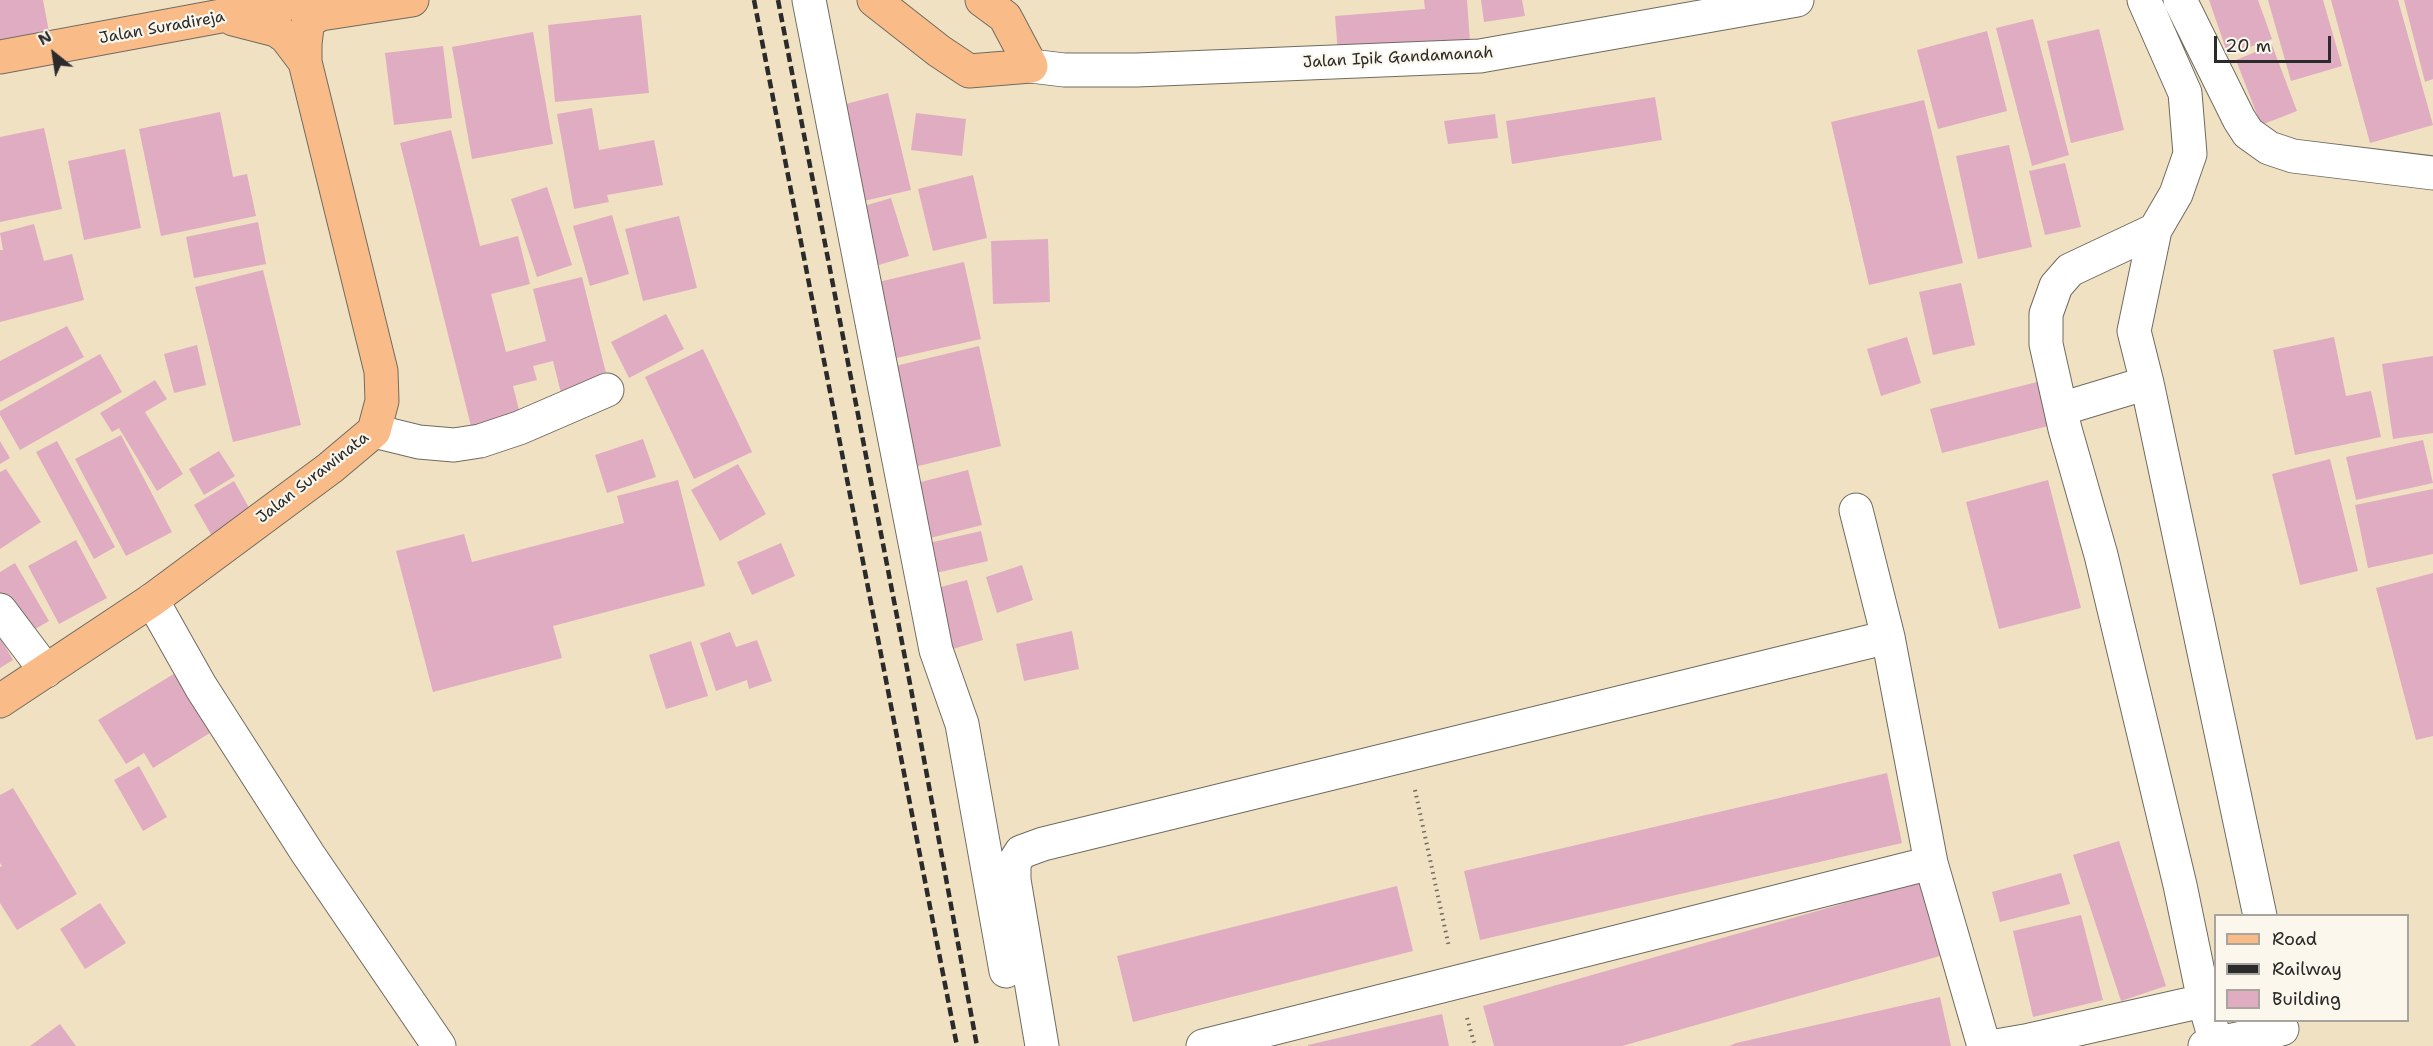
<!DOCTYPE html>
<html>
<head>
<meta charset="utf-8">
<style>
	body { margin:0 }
	#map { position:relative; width:2433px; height:1046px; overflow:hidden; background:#f0e1c2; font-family:"Shantell Sans",sans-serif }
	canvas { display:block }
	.legend { position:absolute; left:2214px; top:914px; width:195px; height:108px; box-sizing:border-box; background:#fbf7ec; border:2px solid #a8a59f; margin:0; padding:8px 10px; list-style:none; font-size:18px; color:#2b2b2b }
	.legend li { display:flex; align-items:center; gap:12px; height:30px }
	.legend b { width:30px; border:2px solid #a8a59f }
	.north { position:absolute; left:24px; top:24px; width:60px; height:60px; -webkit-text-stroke:4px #fbf7ec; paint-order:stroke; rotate:330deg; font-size:16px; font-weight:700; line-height:24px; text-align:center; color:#2b2b2b }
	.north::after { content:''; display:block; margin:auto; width:21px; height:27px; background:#2b2b2b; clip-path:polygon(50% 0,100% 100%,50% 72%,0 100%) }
	.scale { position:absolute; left:2214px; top:36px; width:117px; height:27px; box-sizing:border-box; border:3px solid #2b2b2b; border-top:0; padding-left:8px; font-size:18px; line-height:21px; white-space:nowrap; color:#2b2b2b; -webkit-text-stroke:4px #fbf7ec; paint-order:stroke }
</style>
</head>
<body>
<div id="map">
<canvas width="2433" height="1046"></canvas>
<ul class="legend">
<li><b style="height:8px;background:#f9bc89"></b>Road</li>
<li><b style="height:8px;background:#2b2b2b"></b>Railway</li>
<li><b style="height:16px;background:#e0acc1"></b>Building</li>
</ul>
<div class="north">N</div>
<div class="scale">20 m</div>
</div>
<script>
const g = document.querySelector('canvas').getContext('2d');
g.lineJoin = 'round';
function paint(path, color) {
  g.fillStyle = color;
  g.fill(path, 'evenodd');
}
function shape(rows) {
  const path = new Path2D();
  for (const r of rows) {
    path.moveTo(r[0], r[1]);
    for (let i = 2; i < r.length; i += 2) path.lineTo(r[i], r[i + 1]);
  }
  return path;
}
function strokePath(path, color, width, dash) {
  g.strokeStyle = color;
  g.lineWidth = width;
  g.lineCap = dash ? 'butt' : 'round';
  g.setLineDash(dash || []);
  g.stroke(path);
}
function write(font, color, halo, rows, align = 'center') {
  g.font = font + ' "Shantell Sans",sans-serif';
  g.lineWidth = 4.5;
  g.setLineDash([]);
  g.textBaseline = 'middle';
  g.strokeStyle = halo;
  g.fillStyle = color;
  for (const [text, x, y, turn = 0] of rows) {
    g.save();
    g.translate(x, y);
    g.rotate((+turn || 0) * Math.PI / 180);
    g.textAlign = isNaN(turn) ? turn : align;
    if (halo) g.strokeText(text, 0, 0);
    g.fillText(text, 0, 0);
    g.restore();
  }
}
const building = shape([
	[0,0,43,0,50,37,0,46],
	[1424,0,1467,0,1470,42,1338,53,1335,16,1425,9],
	[1481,0,1522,0,1525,16,1484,22],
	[2209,0,2258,0,2272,39,2228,55],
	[2268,0,2323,0,2342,66,2291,81],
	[2331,0,2398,0,2433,125,2370,143],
	[2404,0,2433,0,2433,79,2425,82],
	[641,15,649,93,555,102,548,25],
	[2033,19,2069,155,2032,166,1996,28],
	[2099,29,2124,130,2071,143,2047,41],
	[1987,31,2007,111,1938,129,1917,50],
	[533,32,553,144,472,159,452,47],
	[2272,45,2297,111,2261,125,2236,60],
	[443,46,452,118,394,125,385,53],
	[888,93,911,190,864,201,842,105],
	[1655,97,1662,140,1512,164,1506,121],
	[1924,100,1963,263,1869,285,1831,122],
	[592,108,599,150,654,140,663,185,607,195,609,202,574,209,557,114],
	[220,112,233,177,247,174,256,216,161,236,139,129],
	[916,113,966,119,962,156,911,150],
	[1495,114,1498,138,1448,144,1444,121],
	[44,128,62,209,0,222,0,137],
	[451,130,480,246,518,236,530,284,491,294,506,352,546,341,533,289,582,277,610,389,563,401,553,361,533,366,537,380,513,386,522,422,473,434,400,143],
	[2009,145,2032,247,1978,259,1956,156],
	[125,149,141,228,84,240,68,161],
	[2065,163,2081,227,2045,235,2029,171],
	[973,175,987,238,933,251,918,189],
	[547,187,572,265,537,277,511,199],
	[891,198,909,256,872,267,854,209],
	[612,215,629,274,590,286,573,226],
	[679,216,697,288,643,301,625,229],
	[258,222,266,264,194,278,186,237],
	[34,224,44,261,72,254,84,300,0,322,0,250,3,250,0,233],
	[1048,239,1050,302,993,304,991,241],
	[964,262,981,339,892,359,874,283],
	[263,270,301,425,233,442,195,287],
	[1961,283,1975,345,1933,355,1919,292],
	[666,314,684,349,629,378,611,342],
	[67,326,84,357,0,402,0,361],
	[1907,337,1921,383,1881,396,1867,349],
	[2334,337,2346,396,2371,391,2381,437,2295,455,2273,350],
	[197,345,206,385,174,393,164,354],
	[979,346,1001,446,910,468,887,368],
	[703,349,752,452,694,479,645,377],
	[100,354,122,392,20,450,0,415,0,411],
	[2433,356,2433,433,2393,439,2382,364],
	[155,380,167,399,145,412,183,474,157,491,119,428,112,432,100,413],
	[2037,382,2048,426,1942,453,1930,409],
	[121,435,172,532,126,556,75,459],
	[643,439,656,477,607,493,595,455],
	[2423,440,2433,483,2356,500,2346,457],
	[0,441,10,458,0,464],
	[57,441,115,547,94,559,36,452],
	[219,451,235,476,204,495,189,469],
	[2330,459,2358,571,2300,585,2272,474],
	[738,464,766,514,720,541,691,490],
	[6,469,41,522,0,549,0,472],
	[968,470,982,525,922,540,909,485],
	[678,480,705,586,553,626,562,658,433,692,396,551,464,534,472,562,624,523,617,496],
	[2048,480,2081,608,1999,629,1966,502],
	[234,481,252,513,212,536,194,505],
	[2433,489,2433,554,2368,568,2355,505],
	[981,531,988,561,936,573,929,543],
	[76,540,107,598,59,624,28,566],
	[781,543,795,576,752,595,737,562],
	[15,563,49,621,25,635,0,593,0,572],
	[1022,565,1033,600,997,613,986,577],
	[2433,573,2433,736,2416,740,2376,588],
	[967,580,983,640,946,651,929,590],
	[1072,631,1079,669,1024,681,1016,644],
	[730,632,736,647,757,640,772,681,749,689,747,680,716,691,700,643],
	[0,637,13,660,0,668],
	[691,641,708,696,666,709,649,655],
	[182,669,218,728,153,768,144,753,126,764,98,720],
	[139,766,167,817,143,831,114,780],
	[1887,773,1902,843,1480,940,1464,871],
	[13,788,77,894,17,930,0,903,0,867,2,866,0,863,0,795],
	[2119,841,2166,986,2121,1001,2073,855],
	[2061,873,2070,904,2000,922,1992,892],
	[1919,882,1940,956,1622,1046,1494,1046,1483,1006],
	[1397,886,1413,951,1133,1022,1117,956],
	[100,903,126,943,85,969,60,929],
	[2081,915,2103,1000,2033,1017,2013,931],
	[1940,997,1951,1046,1729,1046,1736,1043],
	[1442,1014,1449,1046,1308,1046,1308,1045],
	[60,1024,76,1046,30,1046]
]);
const path = shape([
	[1415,790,1449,947],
	[1467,1018,1475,1046]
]);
const minor = shape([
	[809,0,936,650,962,724,1006,971],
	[2144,0,2185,93,2190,154,2176,194,2155,230,2134,331,2147,383,2260,916],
	[2180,0,2239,119,2248,133,2269,148,2293,156,2433,173],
	[1031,66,1064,70,1137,70,1480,56,1797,0],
	[2155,230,2070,270,2056,286,2046,314,2046,344,2065,429,2101,555,2180,885,2204,1001,2217,1046],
	[2061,409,2147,383],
	[374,431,419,442,454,445,480,441,519,428,607,390],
	[1856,510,1888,637,1931,863,1984,1046],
	[152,600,201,687,308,854,439,1046],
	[0,610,46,671],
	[1042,1046,1014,880,1014,863,1021,852,1043,844,1888,637],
	[1203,1046,1931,863],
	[1996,1046,2025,1041,2216,998],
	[2205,1046,2282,1029]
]);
const major = shape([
	[874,0,939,51,969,71,1031,66,1005,17,982,0],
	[233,19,276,30,286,37,305,62],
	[0,57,307,0],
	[0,701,152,600,330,468,374,431,382,401,381,371,305,62,305,44,307,27,311,19,321,14,412,0]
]);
const rail = shape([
	[754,0,957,1046],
	[778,0,911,689,977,1046]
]);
const streetNames = [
	["Jalan Suradireja",162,28,-10],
	["Jalan Ipik Gandamanah",1398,58,-3],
	["Jalan Surawinata",313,478,-38]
];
paint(building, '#e0acc1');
strokePath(minor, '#706b60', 35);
strokePath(major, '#706b60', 35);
strokePath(path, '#706b60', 4, [1.5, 4.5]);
strokePath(minor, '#fff', 33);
strokePath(major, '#f9bc89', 33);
strokePath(rail, '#2b2b2b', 4.5, [9, 4.5]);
write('16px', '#2b2b2b', '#fbf7ec', streetNames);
</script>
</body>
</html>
